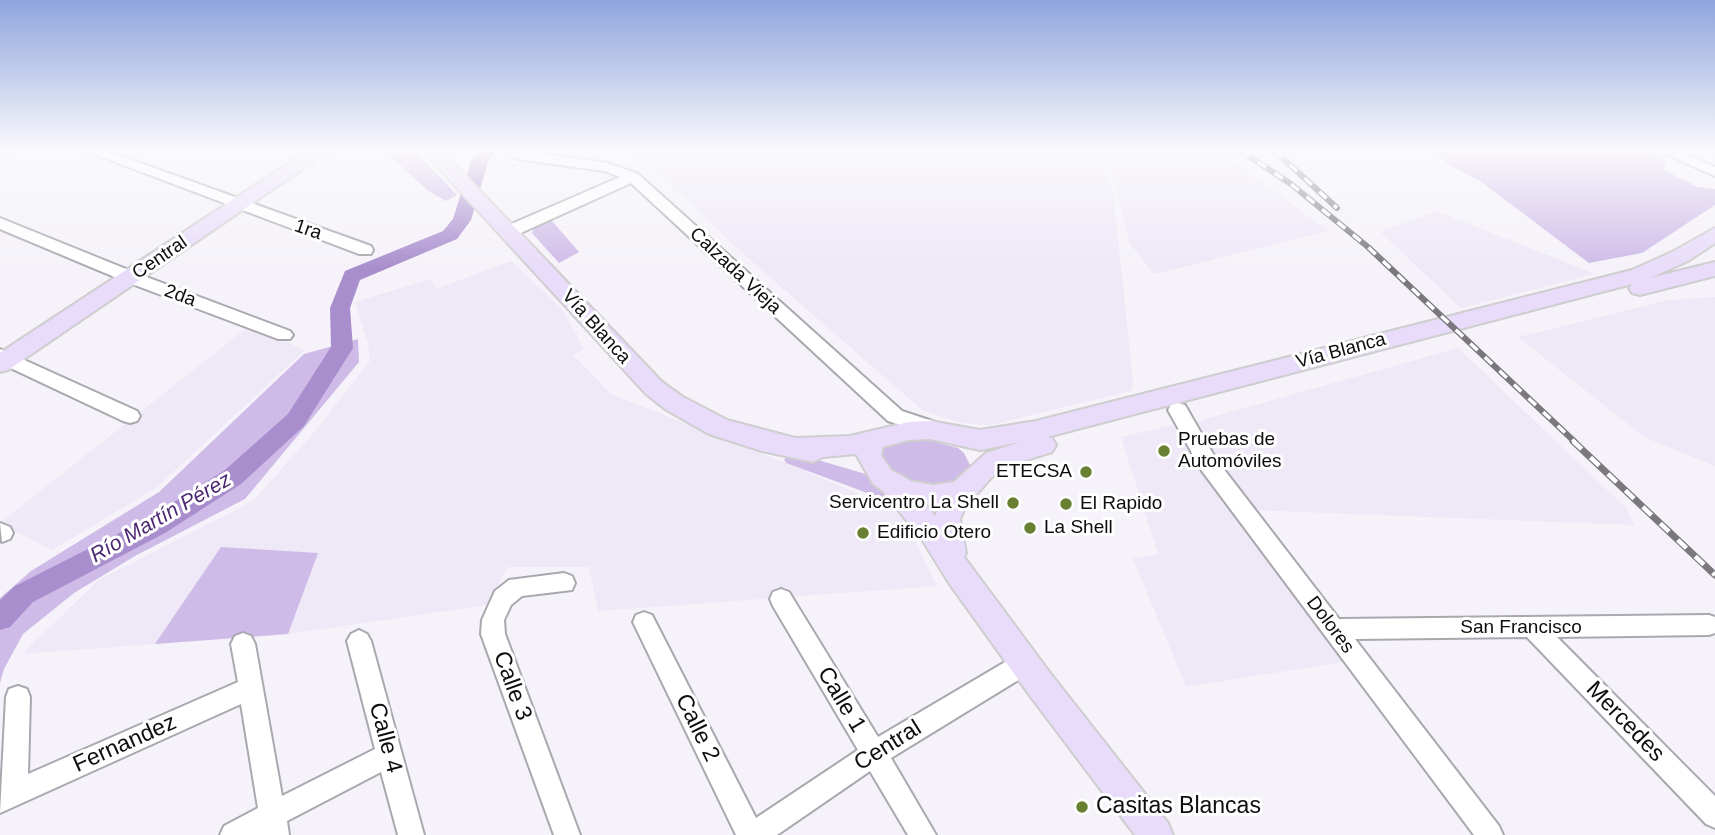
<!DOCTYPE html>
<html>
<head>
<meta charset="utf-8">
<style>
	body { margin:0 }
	canvas { display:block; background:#f5f2f9 }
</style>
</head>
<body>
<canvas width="1715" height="835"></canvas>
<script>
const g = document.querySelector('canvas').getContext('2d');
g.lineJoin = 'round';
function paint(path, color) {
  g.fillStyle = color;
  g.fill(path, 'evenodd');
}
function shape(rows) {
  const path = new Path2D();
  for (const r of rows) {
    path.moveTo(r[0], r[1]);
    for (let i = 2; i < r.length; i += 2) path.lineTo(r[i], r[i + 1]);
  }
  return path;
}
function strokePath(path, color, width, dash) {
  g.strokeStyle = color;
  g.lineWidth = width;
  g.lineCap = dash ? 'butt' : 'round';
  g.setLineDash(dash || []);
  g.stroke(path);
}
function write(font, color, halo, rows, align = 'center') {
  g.font = font + ' Helvetica,sans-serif';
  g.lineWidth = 6;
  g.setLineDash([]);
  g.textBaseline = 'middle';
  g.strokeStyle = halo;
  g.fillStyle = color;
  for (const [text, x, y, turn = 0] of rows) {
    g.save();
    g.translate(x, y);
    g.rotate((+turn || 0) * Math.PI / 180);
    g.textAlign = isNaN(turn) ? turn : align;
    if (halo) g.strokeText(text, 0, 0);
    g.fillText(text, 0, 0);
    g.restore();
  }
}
const built = shape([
	[635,151,1098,151,1113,191,1133,382,1131,391,990,425,961,423,922,410,739,250],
	[1106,151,1219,151,1329,231,1154,274,1130,244],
	[1437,211,1594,274,1461,308,1380,232],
	[511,261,561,308,584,349,573,355,611,394,793,466,901,512,937,586,598,611,589,567,508,567,487,605,288,634,22,654,99,580,253,501,312,435,370,361,368,344,355,302,431,279,436,289],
	[1715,297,1715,466,1644,437,1518,337,1670,300],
	[249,326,305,350,156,488,52,550,0,523],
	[1458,348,1627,509,1634,525,1251,510,1195,422],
	[1172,425,1333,629,1348,661,1186,687,1133,558,1158,554,1121,437]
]);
const green = shape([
	[385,151,415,151,457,195,446,201,428,191],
	[1435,151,1651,151,1666,162,1664,170,1697,187,1715,189,1715,205,1642,253,1589,263,1480,181,1447,164],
	[548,221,552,221,579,252,559,263,532,233,535,225],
	[358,339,359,362,245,499,135,556,74,593,23,634,4,669,0,683,0,598,31,571,159,492,304,354],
	[905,440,928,440,958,448,964,453,972,469,964,481,929,488,889,474,878,455,884,446],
	[792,456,808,457,869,475,908,508,786,463,784,459],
	[221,547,318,553,288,634,155,644]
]);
const river = shape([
	[479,151,496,151,488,162,471,220,457,239,360,280,350,308,353,348,304,426,241,484,165,533,33,602,10,627,0,630,0,600,15,586,147,519,225,470,288,414,331,347,330,308,345,271,443,231,453,219,471,161,479,151]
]);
const minor = shape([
	[0,151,10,151,0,156,0,151],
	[86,151,107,151,371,246,373,250,371,254,359,254,86,151],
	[521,151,607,163,638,174,902,411,941,424,944,429,941,434,934,436,888,421,631,183,514,236,502,236,500,232,502,228,620,177,604,171,517,159,510,155,512,152,521,151],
	[1659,151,1679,151,1715,167,1715,176,1659,151],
	[0,218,136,273,290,331,293,335,290,339,278,339,124,281,0,229,0,218],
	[0,349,137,411,140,416,137,421,130,423,123,421,0,363,0,349],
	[1178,403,1185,405,1216,459,1339,619,1709,615,1715,617,1715,633,1709,635,1557,637,1715,796,1715,828,1706,824,1527,637,1355,639,1499,826,1503,835,1474,835,1202,471,1168,410,1171,405,1178,403],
	[0,523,10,527,13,533,10,539,2,542,0,523],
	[564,573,572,576,575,583,572,590,522,596,511,605,504,620,505,634,580,835,554,835,481,634,482,620,495,591,509,580,564,573],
	[781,589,789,592,878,737,1017,655,1025,652,1033,655,1037,663,1033,671,891,758,936,835,908,835,870,771,777,835,736,835,633,622,636,615,644,612,652,615,756,818,858,750,773,606,770,599,773,592,781,589],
	[359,630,367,634,371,641,424,835,398,835,381,772,287,821,289,835,220,835,224,826,258,808,241,704,0,813,6,697,9,689,18,686,27,689,30,697,28,774,238,682,231,644,235,636,243,633,251,636,255,644,282,796,375,749,347,641,351,634,359,630]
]);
const major = shape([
	[307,151,329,151,8,370,0,372,0,353,307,151],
	[423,151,442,151,662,382,683,397,727,420,795,438,850,436,909,422,930,421,980,430,1036,421,1632,270,1674,251,1715,228,1715,243,1688,261,1650,278,1715,262,1715,276,1640,295,1632,293,1629,288,1632,284,1047,437,1052,438,1056,445,1052,452,1004,467,992,477,966,506,960,519,966,553,964,557,1050,673,1168,823,1173,835,1135,835,1028,693,949,583,923,541,883,491,873,484,856,454,823,457,813,462,762,451,709,434,665,409,646,394,423,151],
	[930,439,980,450,1020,442,986,453,954,482,933,485,911,481,891,470,881,455,883,447,909,440,930,439],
	[926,505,940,505,935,516,926,505]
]);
const railFar1 = shape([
	[1241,151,1291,184,1368,247,1575,442],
	[1275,151,1337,208]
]);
const rail = shape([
	[1573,441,1715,575]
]);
const markers = [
	[1164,451,7,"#688032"],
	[1086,472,7,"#688032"],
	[1013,503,7,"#688032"],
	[1066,504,7,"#688032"],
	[1030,528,7,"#688032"],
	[863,533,7,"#688032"],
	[1082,807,7,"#688032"]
];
const streetNames = [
	["1ra",308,230,19],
	["Central",160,258,-34],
	["Calzada Vieja",735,271,43],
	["2da",180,296,20],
	["Vía Blanca",596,327,48],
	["Vía Blanca",1341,351,-15],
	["Dolores",1330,625,53],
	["San Francisco",1521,628]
];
const poiNames = [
	["Pruebas de",1178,440],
	["Automóviles",1178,462],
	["ETECSA",1072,472,"right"],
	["Servicentro La Shell",999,503,"right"],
	["El Rapido",1080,504],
	["La Shell",1044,528],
	["Edificio Otero",877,533]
];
const waterNames = [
	["Río Martín Pérez",161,518,-30]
];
const nearStreetnames = [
	["Calle 3",512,686,70],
	["Calle 1",841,700,59],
	["Mercedes",1625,722,46],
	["Calle 2",697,728,64],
	["Calle 4",385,738,75],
	["Fernandez",125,744,-24],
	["Central",888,746,-32]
];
const nearPoinames = [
	["Casitas Blancas",1096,807]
];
paint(built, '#eee8f7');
paint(green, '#cebbe8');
paint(river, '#a98ecd');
strokePath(minor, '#aaa8af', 4);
strokePath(major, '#cfcecf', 4);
paint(minor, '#fff');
paint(major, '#e8dcfa');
strokePath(railFar1, '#7a787d', 6);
strokePath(rail, '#7a787d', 7);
strokePath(railFar1, '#fff', 3.5, [10]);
strokePath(rail, '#fff', 4.5, [12]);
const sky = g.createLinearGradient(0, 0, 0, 268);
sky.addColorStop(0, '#8fa5dd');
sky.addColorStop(0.56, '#faf9fc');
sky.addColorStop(1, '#faf9fc00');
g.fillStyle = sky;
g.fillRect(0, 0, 1715, 268);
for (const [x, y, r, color] of markers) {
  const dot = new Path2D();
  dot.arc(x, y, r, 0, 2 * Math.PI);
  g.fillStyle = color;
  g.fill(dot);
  strokePath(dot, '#fff', 2.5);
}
write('19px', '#0d0c0e', '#fff', streetNames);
write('19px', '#0d0c0e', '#fff', poiNames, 'left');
write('italic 21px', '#4d2872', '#fff', waterNames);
write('23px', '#0d0c0e', '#fff', nearStreetnames);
write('23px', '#0d0c0e', '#fff', nearPoinames, 'left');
</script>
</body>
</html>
